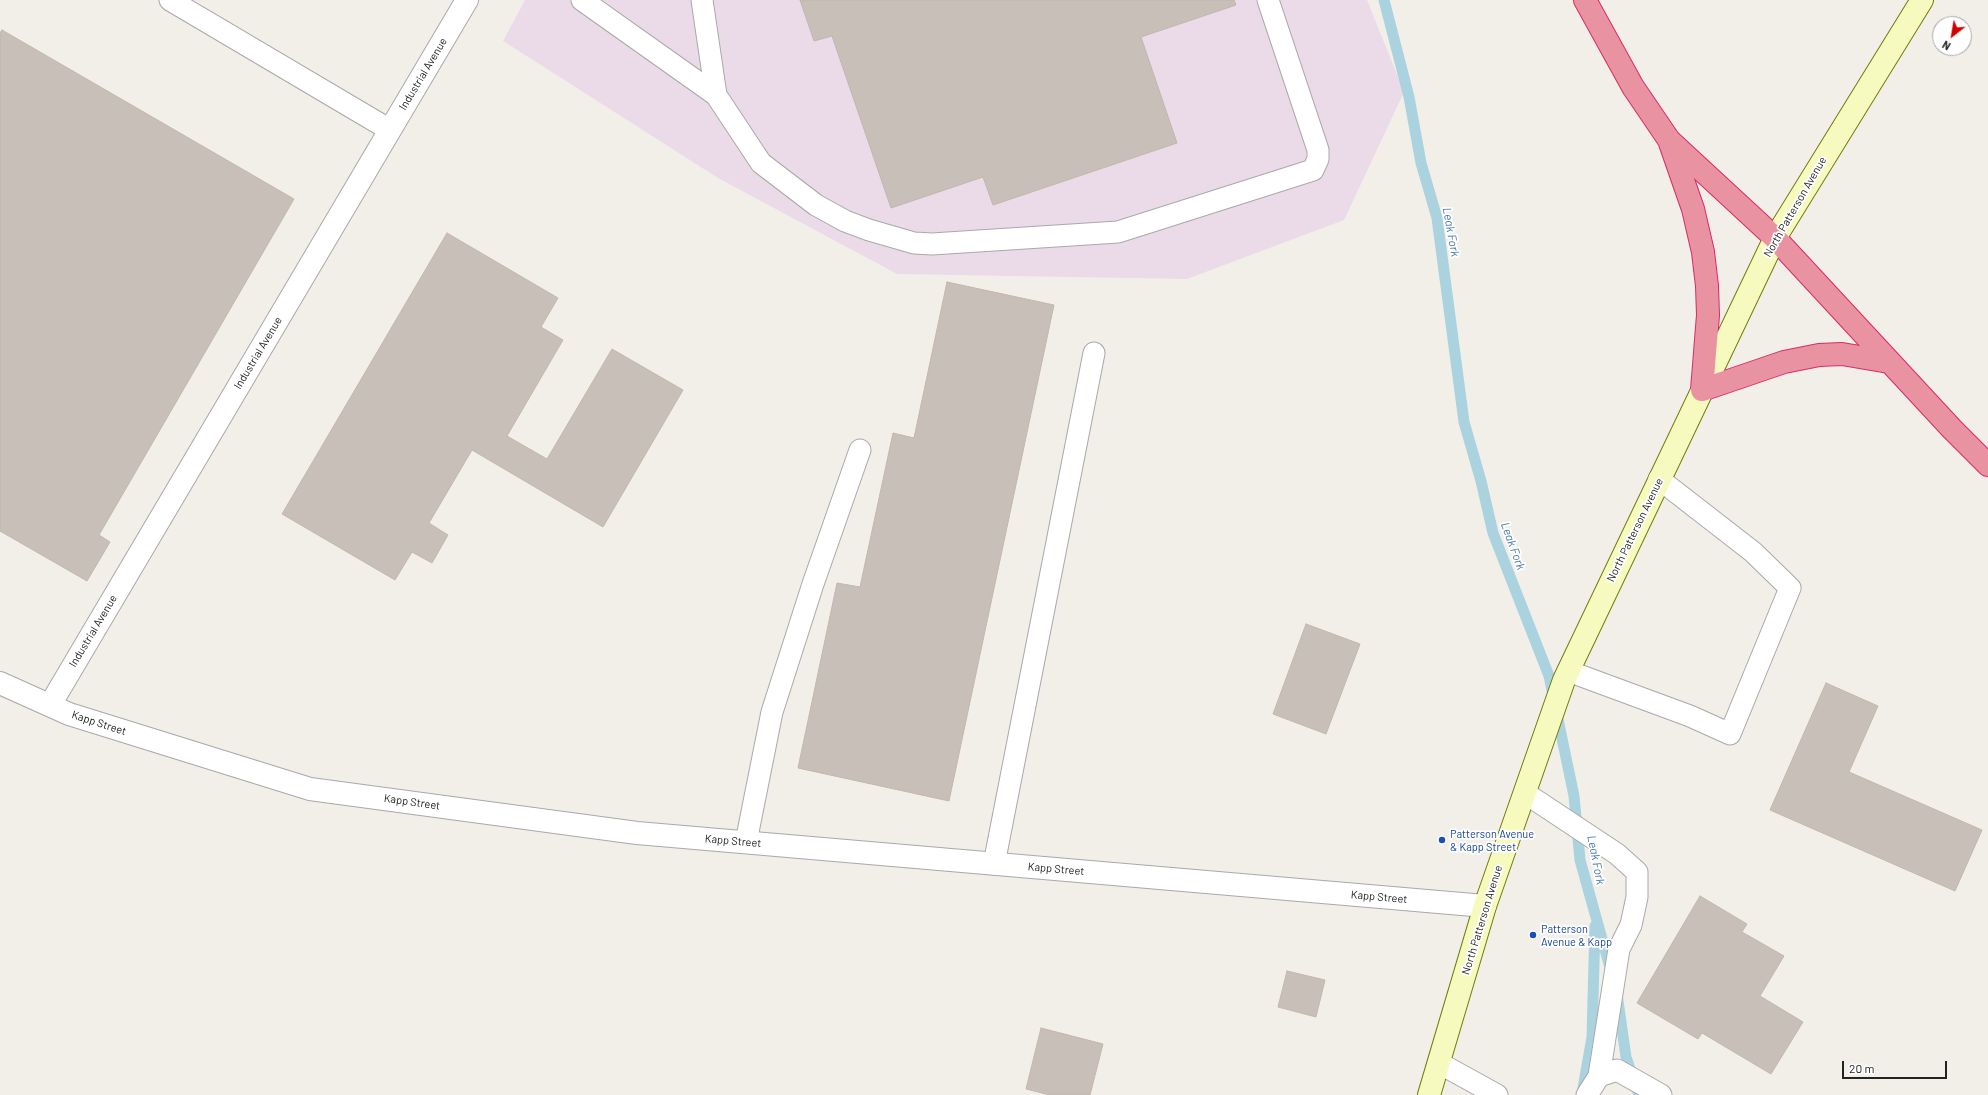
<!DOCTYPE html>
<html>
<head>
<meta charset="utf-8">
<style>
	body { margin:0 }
	#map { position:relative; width:1988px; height:1095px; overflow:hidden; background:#f2efe9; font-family:Barlow,sans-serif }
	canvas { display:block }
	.north { position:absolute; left:1932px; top:16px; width:40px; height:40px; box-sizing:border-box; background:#fff; border:1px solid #a7a7a7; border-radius:50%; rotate:211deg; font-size:11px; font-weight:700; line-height:16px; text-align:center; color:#222 }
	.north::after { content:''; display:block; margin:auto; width:14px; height:18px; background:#d40000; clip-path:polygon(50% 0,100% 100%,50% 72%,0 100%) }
	.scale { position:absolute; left:1842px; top:1061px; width:105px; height:18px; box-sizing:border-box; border:2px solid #222; border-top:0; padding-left:5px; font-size:12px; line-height:14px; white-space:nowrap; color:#222; -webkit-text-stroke:3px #fff; paint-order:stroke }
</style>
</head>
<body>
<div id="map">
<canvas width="1988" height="1095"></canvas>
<div class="north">N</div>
<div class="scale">20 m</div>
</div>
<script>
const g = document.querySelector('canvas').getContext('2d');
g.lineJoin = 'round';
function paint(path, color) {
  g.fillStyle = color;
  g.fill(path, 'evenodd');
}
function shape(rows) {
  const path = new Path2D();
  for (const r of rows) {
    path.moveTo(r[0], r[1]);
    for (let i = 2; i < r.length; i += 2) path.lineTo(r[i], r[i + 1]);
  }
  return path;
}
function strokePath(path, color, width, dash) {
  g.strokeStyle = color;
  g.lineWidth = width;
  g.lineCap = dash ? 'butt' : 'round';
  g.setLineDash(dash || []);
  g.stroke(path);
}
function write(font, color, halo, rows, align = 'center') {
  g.font = font + ' Barlow,sans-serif';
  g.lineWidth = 3.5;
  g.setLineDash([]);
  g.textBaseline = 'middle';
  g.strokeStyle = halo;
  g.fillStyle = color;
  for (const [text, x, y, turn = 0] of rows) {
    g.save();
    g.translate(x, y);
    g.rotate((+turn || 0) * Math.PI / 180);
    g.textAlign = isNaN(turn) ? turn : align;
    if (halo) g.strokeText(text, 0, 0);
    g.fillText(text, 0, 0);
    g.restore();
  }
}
const industrial = shape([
	[525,0,1367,0,1404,92,1344,220,1187,279,897,274,718,178,503,41]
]);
const stream = shape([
	[1384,0,1409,97,1421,163,1437,218,1464,422,1481,481,1493,533,1549,676,1574,796,1580,860,1611,971],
	[1617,994,1626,1057,1639,1095],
	[1582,1094,1592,1037,1595,926]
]);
const building = shape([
	[800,0,1234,0,1236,5,1141,37,1177,143,993,205,983,177,891,208,832,36,814,41,800,0],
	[2,30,294,199,99,535,110,542,87,581,0,531,0,33,2,30],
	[447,233,558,298,541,327,563,340,507,436,547,459,612,349,683,390,603,527,472,450,429,523,448,535,432,563,412,552,395,580,282,514,447,233],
	[947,282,1054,305,949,801,798,768,837,583,860,587,893,433,914,438,947,282],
	[1306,624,1360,644,1326,734,1273,714,1306,624],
	[1826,683,1878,706,1849,772,1982,830,1955,891,1770,810,1826,683],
	[1700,896,1747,924,1742,932,1784,956,1760,996,1803,1022,1771,1074,1702,1033,1698,1039,1637,1003,1700,896],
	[1287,971,1325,980,1316,1017,1278,1007,1287,971],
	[1041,1028,1103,1044,1090,1095,1050,1095,1026,1089,1041,1028]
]);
const lane = shape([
	[170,0,390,130],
	[582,0,716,95,702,0],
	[716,95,761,163,816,205,845,221,869,230,914,243,932,244,1118,232,1313,170,1318,159,1318,150,1268,0],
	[1568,671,1690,716,1730,734,1790,588,1753,552,1659,479],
	[1525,793,1617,854,1637,872,1637,897,1631,925,1619,949,1599,1076],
	[746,842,772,712,813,584,860,450],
	[994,864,1094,353],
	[1439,1063,1497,1095],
	[1587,1095,1599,1076,1617,1070,1661,1095]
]);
const street = shape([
	[0,683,69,714,310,789,637,833,1485,906],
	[50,705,467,0]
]);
const secondary = shape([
	[1429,1095,1485,906,1564,680,1775,238,1922,0]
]);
const highway = shape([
	[1585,0,1633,87,1669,140,1775,238,1952,429,1988,465],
	[1670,143,1693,209,1703,252,1707,286,1708,315,1702,390,1784,362,1819,355,1842,354,1889,362]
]);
const markers = [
	[1442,840,4,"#1a4fb4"],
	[1533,935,4,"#1a4fb4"]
];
const streetNames = [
	["Industrial Avenue",423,74,-59],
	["North Patterson Avenue",1795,207,-60],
	["Industrial Avenue",258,353,-59],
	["North Patterson Avenue",1635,530,-64],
	["Industrial Avenue",93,631,-59],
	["Kapp Street",99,723,18],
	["Kapp Street",412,802,8],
	["Kapp Street",733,841,5],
	["Kapp Street",1056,869,5],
	["Kapp Street",1379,897,5],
	["North Patterson Avenue",1482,920,-73]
];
const transitNames = [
	["Patterson Avenue",1450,834],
	["& Kapp Street",1450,847],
	["Patterson",1541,929],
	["Avenue & Kapp",1541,942]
];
const waterNames = [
	["Leak Fork",1451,232,80],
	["Leak Fork",1513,546,70],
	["Leak Fork",1596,860,79]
];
paint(industrial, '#ebdbe8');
strokePath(stream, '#aad3df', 11);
paint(building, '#c7bfb8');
strokePath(building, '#c4b6ab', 1);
strokePath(lane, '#a9a9a9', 23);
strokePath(street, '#a9a9a9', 24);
strokePath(secondary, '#707d05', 24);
strokePath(highway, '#dc2a67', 24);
strokePath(lane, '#fff', 21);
strokePath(street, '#fff', 22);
strokePath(secondary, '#f7fabf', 22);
strokePath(highway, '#e892a2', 22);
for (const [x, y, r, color] of markers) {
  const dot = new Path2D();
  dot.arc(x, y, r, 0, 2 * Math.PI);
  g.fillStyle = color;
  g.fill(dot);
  strokePath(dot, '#fff', 1.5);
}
write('11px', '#222', '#fff', streetNames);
write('11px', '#164399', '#fff', transitNames, 'left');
write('italic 12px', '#4a7aab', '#fff', waterNames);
</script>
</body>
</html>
